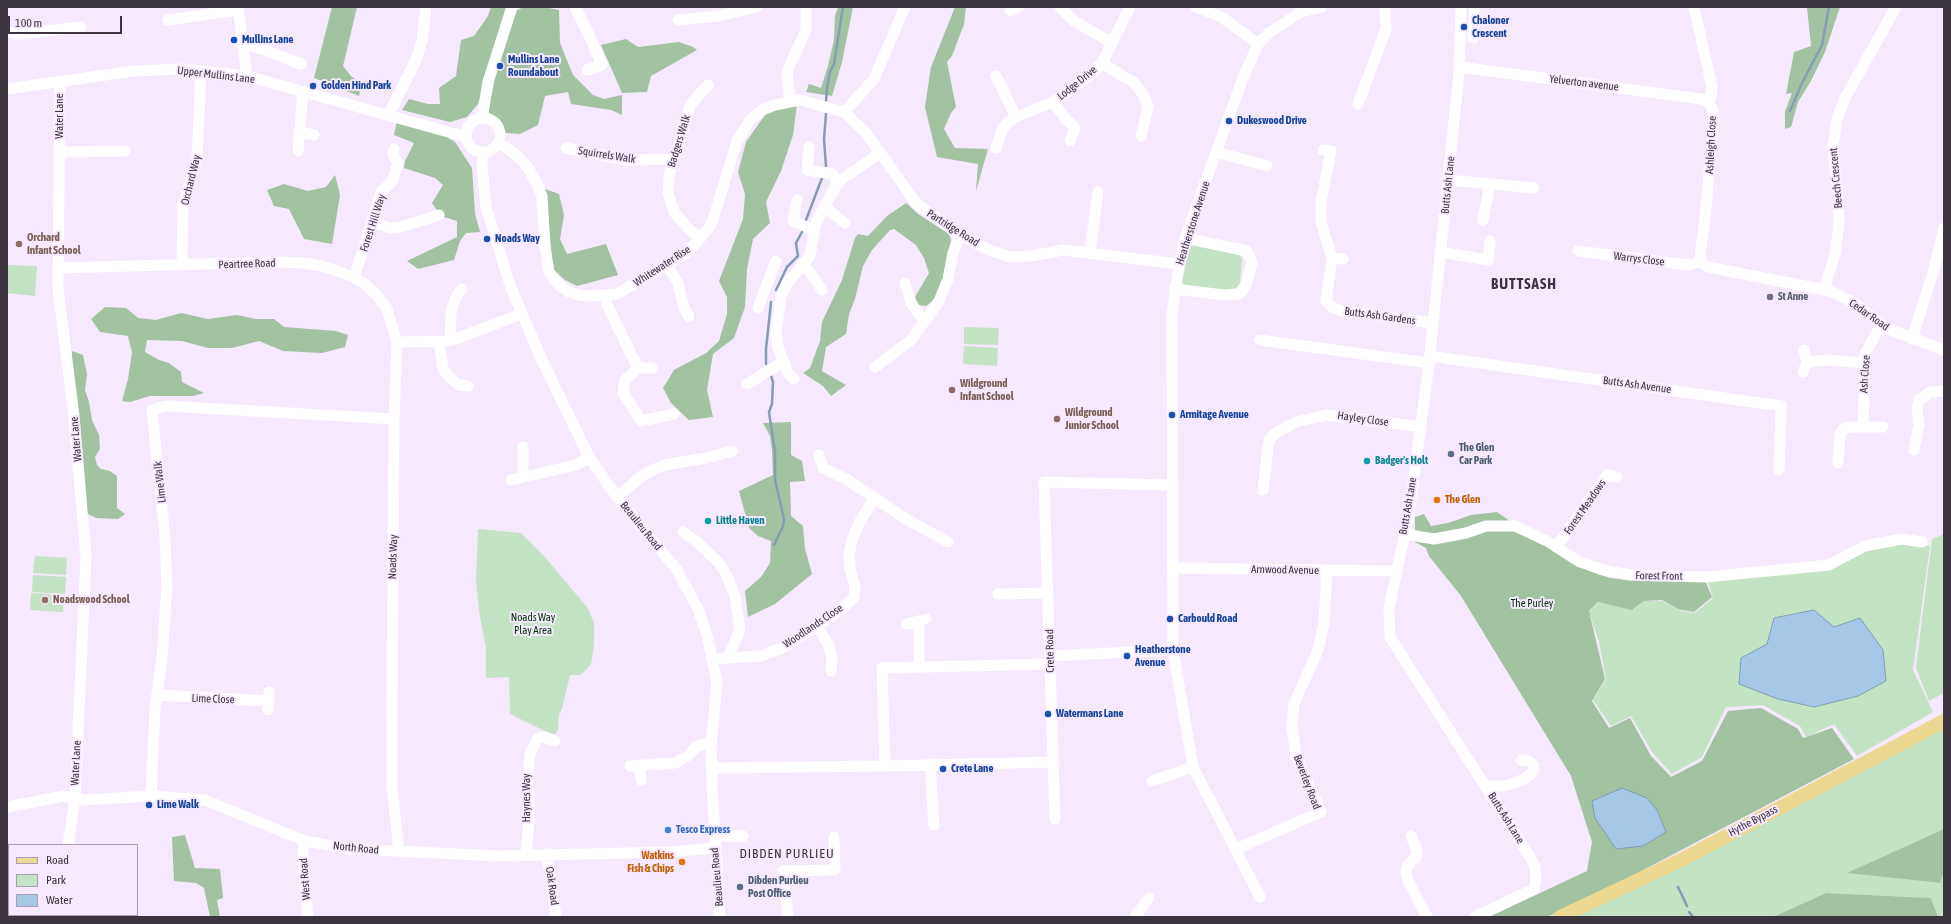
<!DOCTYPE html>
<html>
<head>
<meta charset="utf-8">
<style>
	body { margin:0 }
	#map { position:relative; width:1951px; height:924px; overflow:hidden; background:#f6e8fd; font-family:"Asap Condensed",sans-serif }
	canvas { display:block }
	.frame { position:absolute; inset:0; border:8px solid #3c353f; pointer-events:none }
	.legend { position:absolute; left:8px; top:844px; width:130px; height:72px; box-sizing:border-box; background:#f6e8fd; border:1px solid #aca0b1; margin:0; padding:5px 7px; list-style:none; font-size:12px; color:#3c353f }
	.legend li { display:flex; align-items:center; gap:8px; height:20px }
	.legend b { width:20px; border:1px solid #aca0b1 }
	.scale { position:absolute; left:8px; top:16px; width:114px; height:18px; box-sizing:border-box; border:2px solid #3c353f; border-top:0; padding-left:5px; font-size:12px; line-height:14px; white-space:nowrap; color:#3c353f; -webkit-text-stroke:3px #f6e8fd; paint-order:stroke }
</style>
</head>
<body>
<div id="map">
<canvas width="1951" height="924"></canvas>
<div class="frame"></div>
<ul class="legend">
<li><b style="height:5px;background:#ecd991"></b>Road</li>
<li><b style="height:11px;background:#c4e2c4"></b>Park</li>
<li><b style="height:11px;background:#a4c8e6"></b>Water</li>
</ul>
<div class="scale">100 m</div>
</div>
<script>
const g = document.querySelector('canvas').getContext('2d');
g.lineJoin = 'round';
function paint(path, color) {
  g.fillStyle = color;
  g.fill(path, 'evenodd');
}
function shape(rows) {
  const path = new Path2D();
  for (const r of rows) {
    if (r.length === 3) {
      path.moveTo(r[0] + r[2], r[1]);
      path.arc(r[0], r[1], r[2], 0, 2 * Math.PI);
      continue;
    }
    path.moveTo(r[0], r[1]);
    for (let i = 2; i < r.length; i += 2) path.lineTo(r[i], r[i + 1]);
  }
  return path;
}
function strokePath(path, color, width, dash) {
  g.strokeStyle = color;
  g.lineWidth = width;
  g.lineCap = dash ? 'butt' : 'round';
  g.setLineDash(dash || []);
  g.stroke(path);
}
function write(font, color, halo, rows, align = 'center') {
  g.font = font + ' "Asap Condensed",sans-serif';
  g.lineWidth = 4;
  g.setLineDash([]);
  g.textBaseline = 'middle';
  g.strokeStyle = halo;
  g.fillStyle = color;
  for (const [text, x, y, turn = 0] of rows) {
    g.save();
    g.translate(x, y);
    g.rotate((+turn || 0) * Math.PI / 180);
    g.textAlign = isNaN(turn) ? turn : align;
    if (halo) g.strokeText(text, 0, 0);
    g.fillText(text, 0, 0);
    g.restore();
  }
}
const green = shape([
	[1198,244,1238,252,1242,259,1240,283,1236,288,1229,291,1184,285,1182,281,1190,246],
	[7,265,37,266,35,296,7,293],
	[964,327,999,328,998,345,964,344],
	[964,346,998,348,997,366,963,364],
	[478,529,521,533,544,556,587,607,594,623,594,645,591,664,581,675,570,675,562,709,559,714,558,730,555,734,549,733,510,714,509,677,486,678,486,648,479,611,476,580],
	[1944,534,1944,693,1929,701,1916,668,1932,539],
	[1911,542,1930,546,1913,670,1933,712,1857,756,1834,724,1806,737,1800,726,1763,705,1726,707,1702,757,1672,774,1652,752,1631,716,1611,726,1593,700,1606,679,1599,642,1589,612,1599,602,1633,610,1644,601,1662,601,1679,610,1695,613,1713,598,1707,579,1832,568,1857,551],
	[35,556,67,558,66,575,33,573],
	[33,575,66,577,65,594,32,592],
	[31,593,64,595,63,612,30,610],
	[1944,725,1944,829,1848,873,1940,883,1944,873,1944,917,1938,917,1931,898,1826,893,1773,917,1568,917]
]);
const forest = shape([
	[332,7,357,7,343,66,351,76,361,84,359,96,314,78],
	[491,7,506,7,478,104,467,117,450,122,402,110,409,99,428,104,440,104,439,88,456,76,461,40,474,36,488,16],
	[524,7,543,7,559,10,560,43,573,75,593,95,604,99,622,95,622,115,611,110,571,104,568,92,545,96,538,125,520,134,506,133,499,119,488,112,495,78,515,11],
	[838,7,853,7,842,62,832,96,806,92,809,84,821,88,828,66,834,40,835,16],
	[955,7,966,7,964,24,952,56,947,62,956,107,951,113,944,129,955,148,988,149,976,191,978,164,937,157,925,107,931,67],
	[1807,7,1840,7,1825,52,1811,81,1798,102,1791,127,1785,129,1785,112,1792,93,1786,94,1794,52,1811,46],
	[626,39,638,47,679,42,693,47,697,50,651,76,647,92,622,93,601,45],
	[781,104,797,104,793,135,781,171,766,202,770,223,753,239,747,269,745,307,734,338,713,354,707,390,713,417,689,420,671,403,663,388,674,370,706,353,719,341,727,314,727,297,719,281,743,219,745,194,738,172,746,142,765,115],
	[397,121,440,133,455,142,472,168,475,214,480,232,466,233,460,241,454,260,418,269,407,261,457,237,457,221,441,216,432,203,443,185,435,178,404,168,405,161,414,143,394,135],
	[335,175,340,195,332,244,304,239,289,209,274,206,267,190,284,184,308,191,326,187],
	[545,189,559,194,564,215,560,239,567,254,606,244,618,275,577,286,565,280,553,269],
	[906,203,918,214,949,234,951,240,941,288,935,299,926,306,918,305,915,297,929,273,924,258,916,245,894,229,890,230,872,250,863,266,855,299,849,314,846,334,826,347,822,371,846,385,831,396,823,386,803,373,810,368,820,341,822,322,842,280,855,238,858,234,868,236,887,216],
	[105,307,126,308,138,318,156,320,181,313,208,319,237,315,256,319,274,319,284,327,336,331,348,335,345,347,322,353,283,351,259,341,232,348,208,348,182,341,147,340,145,352,159,360,169,363,181,372,182,382,204,393,193,396,150,396,130,402,122,401,128,379,132,353,128,336,100,332,91,319],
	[72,351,83,355,87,374,85,390,89,402,92,420,99,435,100,449,95,457,97,465,101,469,110,471,117,476,117,508,125,514,118,519,96,518,80,510,71,367],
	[791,422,791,455,802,461,805,481,790,482,791,516,803,526,805,549,812,574,775,604,748,617,745,591,761,577,770,563,771,541,758,536,749,528,739,491,773,475,772,451,770,436,763,423],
	[1497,512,1534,538,1583,568,1610,578,1641,581,1705,580,1712,597,1694,612,1678,609,1662,600,1644,601,1632,610,1598,602,1589,611,1605,679,1592,701,1609,728,1630,718,1651,756,1671,777,1702,761,1728,711,1761,708,1798,729,1803,738,1832,728,1854,759,1596,895,1547,917,1489,917,1587,871,1592,842,1571,776,1461,596,1429,556,1426,548,1415,542,1415,517,1424,514,1431,526,1448,523,1471,515],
	[1944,829,1944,873,1940,883,1847,873],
	[185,835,195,868,220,869,223,898,217,900,220,917,210,917,204,888,196,883,174,881,172,837],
	[1826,893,1931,898,1938,917,1773,917]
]);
const water = shape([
	[1814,610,1834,627,1860,618,1883,650,1886,681,1858,696,1814,707,1778,699,1739,684,1741,658,1767,644,1774,618,1814,610],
	[1622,788,1647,798,1657,810,1666,832,1643,846,1616,849,1595,818,1592,801,1622,788]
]);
const stream = shape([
	[826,101,827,88,830,72,834,64,843,7],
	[1790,111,1802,83,1822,45,1829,7],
	[826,114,824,139,826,166],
	[806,220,822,178],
	[776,290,787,267,798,256,796,243,802,232],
	[766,364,766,349,771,302],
	[771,376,773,382,772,404,769,412,775,452,775,480,784,519,783,526,774,545],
	[1678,887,1687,906],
	[1689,912,1693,917]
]);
const minor = shape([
	[238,7,247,76],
	[575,7,590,37,602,65,587,70],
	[1060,7,1074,21,1112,43],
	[1196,7,1223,18,1258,44],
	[1461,7,1459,73,1429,363,1409,514,1389,608,1390,637,1519,839,1535,866,1536,881,1534,889,1475,917],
	[1694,7,1712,87,1711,96,1708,102],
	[1010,11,1019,7],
	[168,20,238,10],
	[678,20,719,16,757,7],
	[7,32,19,34,81,27],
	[1473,38,1475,7],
	[243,45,249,44,301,64],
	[1102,63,1134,83,1143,94,1148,106,1141,136],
	[1460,67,1701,99,1708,102,1712,108,1714,118,1705,218,1700,255,1701,262],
	[996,76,1016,117],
	[60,81,58,289,74,416,86,557,75,798,68,845],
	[7,89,134,71,182,69,247,76,466,137],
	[790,102,787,71,806,30,806,7],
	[1053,102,1065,118,1075,128,1070,141],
	[1358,104,1386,29,1385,7],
	[844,112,874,79,905,7],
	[389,114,416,60,422,41,426,7],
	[483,135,17],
	[482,119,488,82,512,7],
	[299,132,314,135],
	[498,143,513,152,527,166,536,182,542,196,545,247,549,272,558,284,569,292,579,295,589,296,617,294,685,254,698,241,712,223,737,141,750,120,762,110,775,105,800,100,844,112,866,133,916,203,960,235,987,249,1010,257,1031,256,1063,250,1179,264],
	[809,147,807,170,832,174,838,182],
	[566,148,627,160,673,159],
	[996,148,1002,130,1007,123,1016,117,1053,102,1088,77,1102,63,1130,7],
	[1323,150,1331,151,1321,202,1321,222,1332,258,1326,301,1333,308,1342,311,1433,323],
	[298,151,303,91],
	[60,152,125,151],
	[483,152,482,167,486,207,511,288,541,358,589,457,617,497,677,570,698,609,707,635,717,683,711,745,712,785,720,917],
	[1216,152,1267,166],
	[1448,180,1534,188],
	[797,200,793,221,814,230],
	[824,206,845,223],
	[1483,220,1490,184],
	[372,221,389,228,401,227,439,215],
	[700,238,691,231,674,212,668,192,669,178,671,165,679,145,690,105,708,85],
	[1578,251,1688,265,1701,262],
	[1440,252,1488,260,1490,241],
	[1090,253,1098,192],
	[1332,258,1343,259],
	[1701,262,1708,267,1830,291,1853,302,1888,329,1944,350],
	[182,265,183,205,197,159,201,72],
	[667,265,678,283,684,308,689,317],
	[802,265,811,273,822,290],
	[58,268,280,262,302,263,322,266,343,273,362,282,377,295,387,309,397,342],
	[354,278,381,192,392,182,398,163,393,154,394,149],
	[905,283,911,303,924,321],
	[1174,289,1224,295,1239,294,1246,285,1252,263,1247,251,1185,238],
	[1824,290,1835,254,1839,224,1838,197,1833,147,1837,119,1845,98,1896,7],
	[605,295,607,305,638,368,625,380,623,393,641,421,674,414],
	[758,308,776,261],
	[1912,339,1934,269,1944,228],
	[1260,340,1429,363],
	[439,341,443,369,450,378,459,385,468,386],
	[450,341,451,310,457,295,462,289],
	[1430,356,1781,406,1779,470],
	[1807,362,1827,360,1864,363],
	[875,367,911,340,939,301,948,279,953,253,960,235],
	[638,368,652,368],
	[1803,372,1807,363,1804,350],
	[794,379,788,373,778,347,776,332,781,296,788,282,810,256,816,222,838,182,873,158,879,152],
	[747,384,783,362],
	[1863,427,1865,354,1881,324],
	[523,447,523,477],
	[1914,450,1919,425,1917,410,1919,400,1930,392,1944,391],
	[819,455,823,468,846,479,906,519,948,542],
	[1838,463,1840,435,1843,429,1849,427,1883,427],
	[511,480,576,465,589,457],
	[1263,490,1268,446,1270,438,1276,433,1296,422,1327,415,1421,427],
	[617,497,643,475,664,465,706,458,733,451],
	[683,532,696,541,719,563,727,576,735,596,740,630,728,657],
	[1404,534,1434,539,1466,533,1486,526,1515,526,1547,541,1578,561,1603,570,1630,575,1707,577,1829,565,1865,546,1902,539,1922,542],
	[1556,547,1607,475,1617,477],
	[1173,568,1397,571],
	[998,594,1048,593],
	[919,621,919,665],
	[907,624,926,619],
	[817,626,829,646,832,659,831,671],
	[1050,656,1173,650],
	[713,659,761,656,782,648,817,626,843,608,854,597,855,586,850,570,849,555,852,540,859,523,875,497],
	[157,695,269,701],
	[268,710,269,692],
	[930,764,934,825],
	[640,765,641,780],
	[630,766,675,763,689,755,696,747,703,744,711,745],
	[885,766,882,668,1050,664],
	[713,768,885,766,1052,762],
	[1152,781,1193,767],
	[1485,786,1503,786,1515,783,1526,778,1533,772,1534,765,1529,761,1521,760],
	[151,796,155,708,162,658,167,586,165,537,152,411,158,408,166,406,394,419],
	[7,807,64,796,83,800,151,796,205,800,305,841,351,849,499,856,670,852,714,848],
	[1055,819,1044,482,1171,485],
	[714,836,743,836],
	[1411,836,1417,850,1417,856,1407,866,1406,872,1408,881,1427,917],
	[305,841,303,850,304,873,308,917],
	[1236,849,1321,812,1296,756,1292,726,1294,704,1318,650,1324,623,1327,571],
	[399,852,392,787,392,718,394,419,397,342,450,341,521,314],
	[526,854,530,811,527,780,530,754,538,738,544,737,555,741],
	[547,854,556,917],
	[1260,897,1193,767,1173,650,1172,315,1179,264,1185,238,1243,78,1258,44,1269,33,1301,12,1322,7],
	[58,917,58,915],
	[788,917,783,871,835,870,834,837],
	[1135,917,1149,898]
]);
const major = shape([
	[1560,917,1683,859,1944,721]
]);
const markers = [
	[1464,27,4,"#1a4fb4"],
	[234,40,4,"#1a4fb4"],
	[500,66,4,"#1a4fb4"],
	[313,86,4,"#1a4fb4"],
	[1229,121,4,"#1a4fb4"],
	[487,239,4,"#1a4fb4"],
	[19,244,4,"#8d6e63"],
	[1770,297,4,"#6b7280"],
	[952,390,4,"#8d6e63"],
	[1172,415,4,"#1a4fb4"],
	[1057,419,4,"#8d6e63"],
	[1451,454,4,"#5c6f8a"],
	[1367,461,4,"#0f9aa8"],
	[1437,500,4,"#e8710a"],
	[708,521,4,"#0f9aa8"],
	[45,600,4,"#8d6e63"],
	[1170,619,4,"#1a4fb4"],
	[1127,656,4,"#1a4fb4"],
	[1048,714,4,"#1a4fb4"],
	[943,769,4,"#1a4fb4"],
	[149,805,4,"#1a4fb4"],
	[668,830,4,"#3f7fe0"],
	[682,862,4,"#e8710a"],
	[740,887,4,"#5c6f8a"]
];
const transitNames = [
	["Chaloner",1472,21],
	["Crescent",1472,34],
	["Mullins Lane",242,40],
	["Mullins Lane",508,60],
	["Roundabout",508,73],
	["Golden Hind Park",321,86],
	["Dukeswood Drive",1237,121],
	["Noads Way",495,239],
	["Armitage Avenue",1180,415],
	["Carbould Road",1178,619],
	["Heatherstone",1135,650],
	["Avenue",1135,663],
	["Watermans Lane",1056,714],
	["Crete Lane",951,769],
	["Lime Walk",157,805]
];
const streetNames = [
	["Upper Mullins Lane",216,75,7],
	["Lodge Drive",1077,83,-39],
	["Yelverton avenue",1584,83,7],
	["Water Lane",60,116,-90],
	["Badgers Walk",679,141,-73],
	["Ashleigh Close",1711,145,-87],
	["Squirrels Walk",607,155,9],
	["Beech Crescent",1836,178,-95],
	["Orchard Way",191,180,-76],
	["Butts Ash Lane",1448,185,-84],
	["Forest Hill Way",373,223,-72],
	["Heatherstone Avenue",1193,223,-72],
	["Partridge Road",953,228,32],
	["Warrys Close",1639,259,7],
	["Peartree Road",247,264,-2],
	["Whitewater Rise",662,266,-33],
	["Cedar Road",1869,315,35],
	["Butts Ash Gardens",1380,316,8],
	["Ash Close",1865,374,-86],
	["Butts Ash Avenue",1637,385,8],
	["Hayley Close",1363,419,8],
	["Water Lane",76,439,-95],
	["Lime Walk",160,482,-96],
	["Butts Ash Lane",1408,506,-80],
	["Forest Meadows",1585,507,-55],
	["Beaulieu Road",641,526,51],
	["Noads Way",393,557,-88],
	["Arnwood Avenue",1285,570,1],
	["Forest Front",1659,576,1],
	["Woodlands Close",813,626,-34],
	["Crete Road",1050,651,-91],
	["Lime Close",213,699,2],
	["Water Lane",76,763,-87],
	["Beverley Road",1307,782,69],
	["Haynes Way",527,798,-90],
	["Butts Ash Lane",1506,818,58],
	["Hythe Bypass",1753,821,-28],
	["North Road",356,848,6],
	["Beaulieu Road",717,877,-95],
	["West Road",305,879,-94],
	["Oak Road",552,886,82]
];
const educationNames = [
	["Orchard",27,238],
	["Infant School",27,251],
	["Wildground",960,384],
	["Infant School",960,397],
	["Wildground",1065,413],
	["Junior School",1065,426],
	["Noadswood School",53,600]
];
const worshipNames = [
	["St Anne",1778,297]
];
const serviceNames = [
	["The Glen",1459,448],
	["Car Park",1459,461],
	["Dibden Purlieu",748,881],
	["Post Office",748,894]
];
const cultureNames = [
	["Badger's Holt",1375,461],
	["Little Haven",716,521]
];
const foodNames = [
	["The Glen",1445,500],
	["Watkins",674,856,"right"],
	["Fish & Chips",674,869,"right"]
];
const parkNames = [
	["The Purley",1532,604],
	["Noads Way",533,618],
	["Play Area",533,631]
];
const shopNames = [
	["Tesco Express",676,830]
];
const quarterNames = [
	["DIBDEN PURLIEU",787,854]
];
const districtNames = [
	["BUTTSASH",1524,284]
];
paint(green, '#c4e2c4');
paint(forest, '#a2c2a2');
paint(water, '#a4c8e6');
strokePath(water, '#859cb4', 1);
strokePath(stream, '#859cb4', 2.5);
strokePath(minor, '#fff', 11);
strokePath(major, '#ecd991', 14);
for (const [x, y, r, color] of markers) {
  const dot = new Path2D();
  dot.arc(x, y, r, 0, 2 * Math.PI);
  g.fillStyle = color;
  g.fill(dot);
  strokePath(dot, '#f6e8fd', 1.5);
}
write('bold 11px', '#164399', '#f6e8fd', transitNames, 'left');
write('11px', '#3c353f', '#f6e8fd', streetNames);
write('bold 11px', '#785e54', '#f6e8fd', educationNames, 'left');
write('bold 11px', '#5b616d', '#f6e8fd', worshipNames, 'left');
write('bold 11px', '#4e5e75', '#f6e8fd', serviceNames, 'left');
write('bold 11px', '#0d838f', '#f6e8fd', cultureNames, 'left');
write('bold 11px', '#c56008', '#f6e8fd', foodNames, 'left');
write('11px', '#023408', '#f6e8fd', parkNames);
write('bold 11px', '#366cbe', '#f6e8fd', shopNames, 'left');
g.letterSpacing = '1px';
write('13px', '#3c353f', '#f6e8fd', quarterNames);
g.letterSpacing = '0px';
g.letterSpacing = '1px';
write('bold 15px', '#3c353f', '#f6e8fd', districtNames);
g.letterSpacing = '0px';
</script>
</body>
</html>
